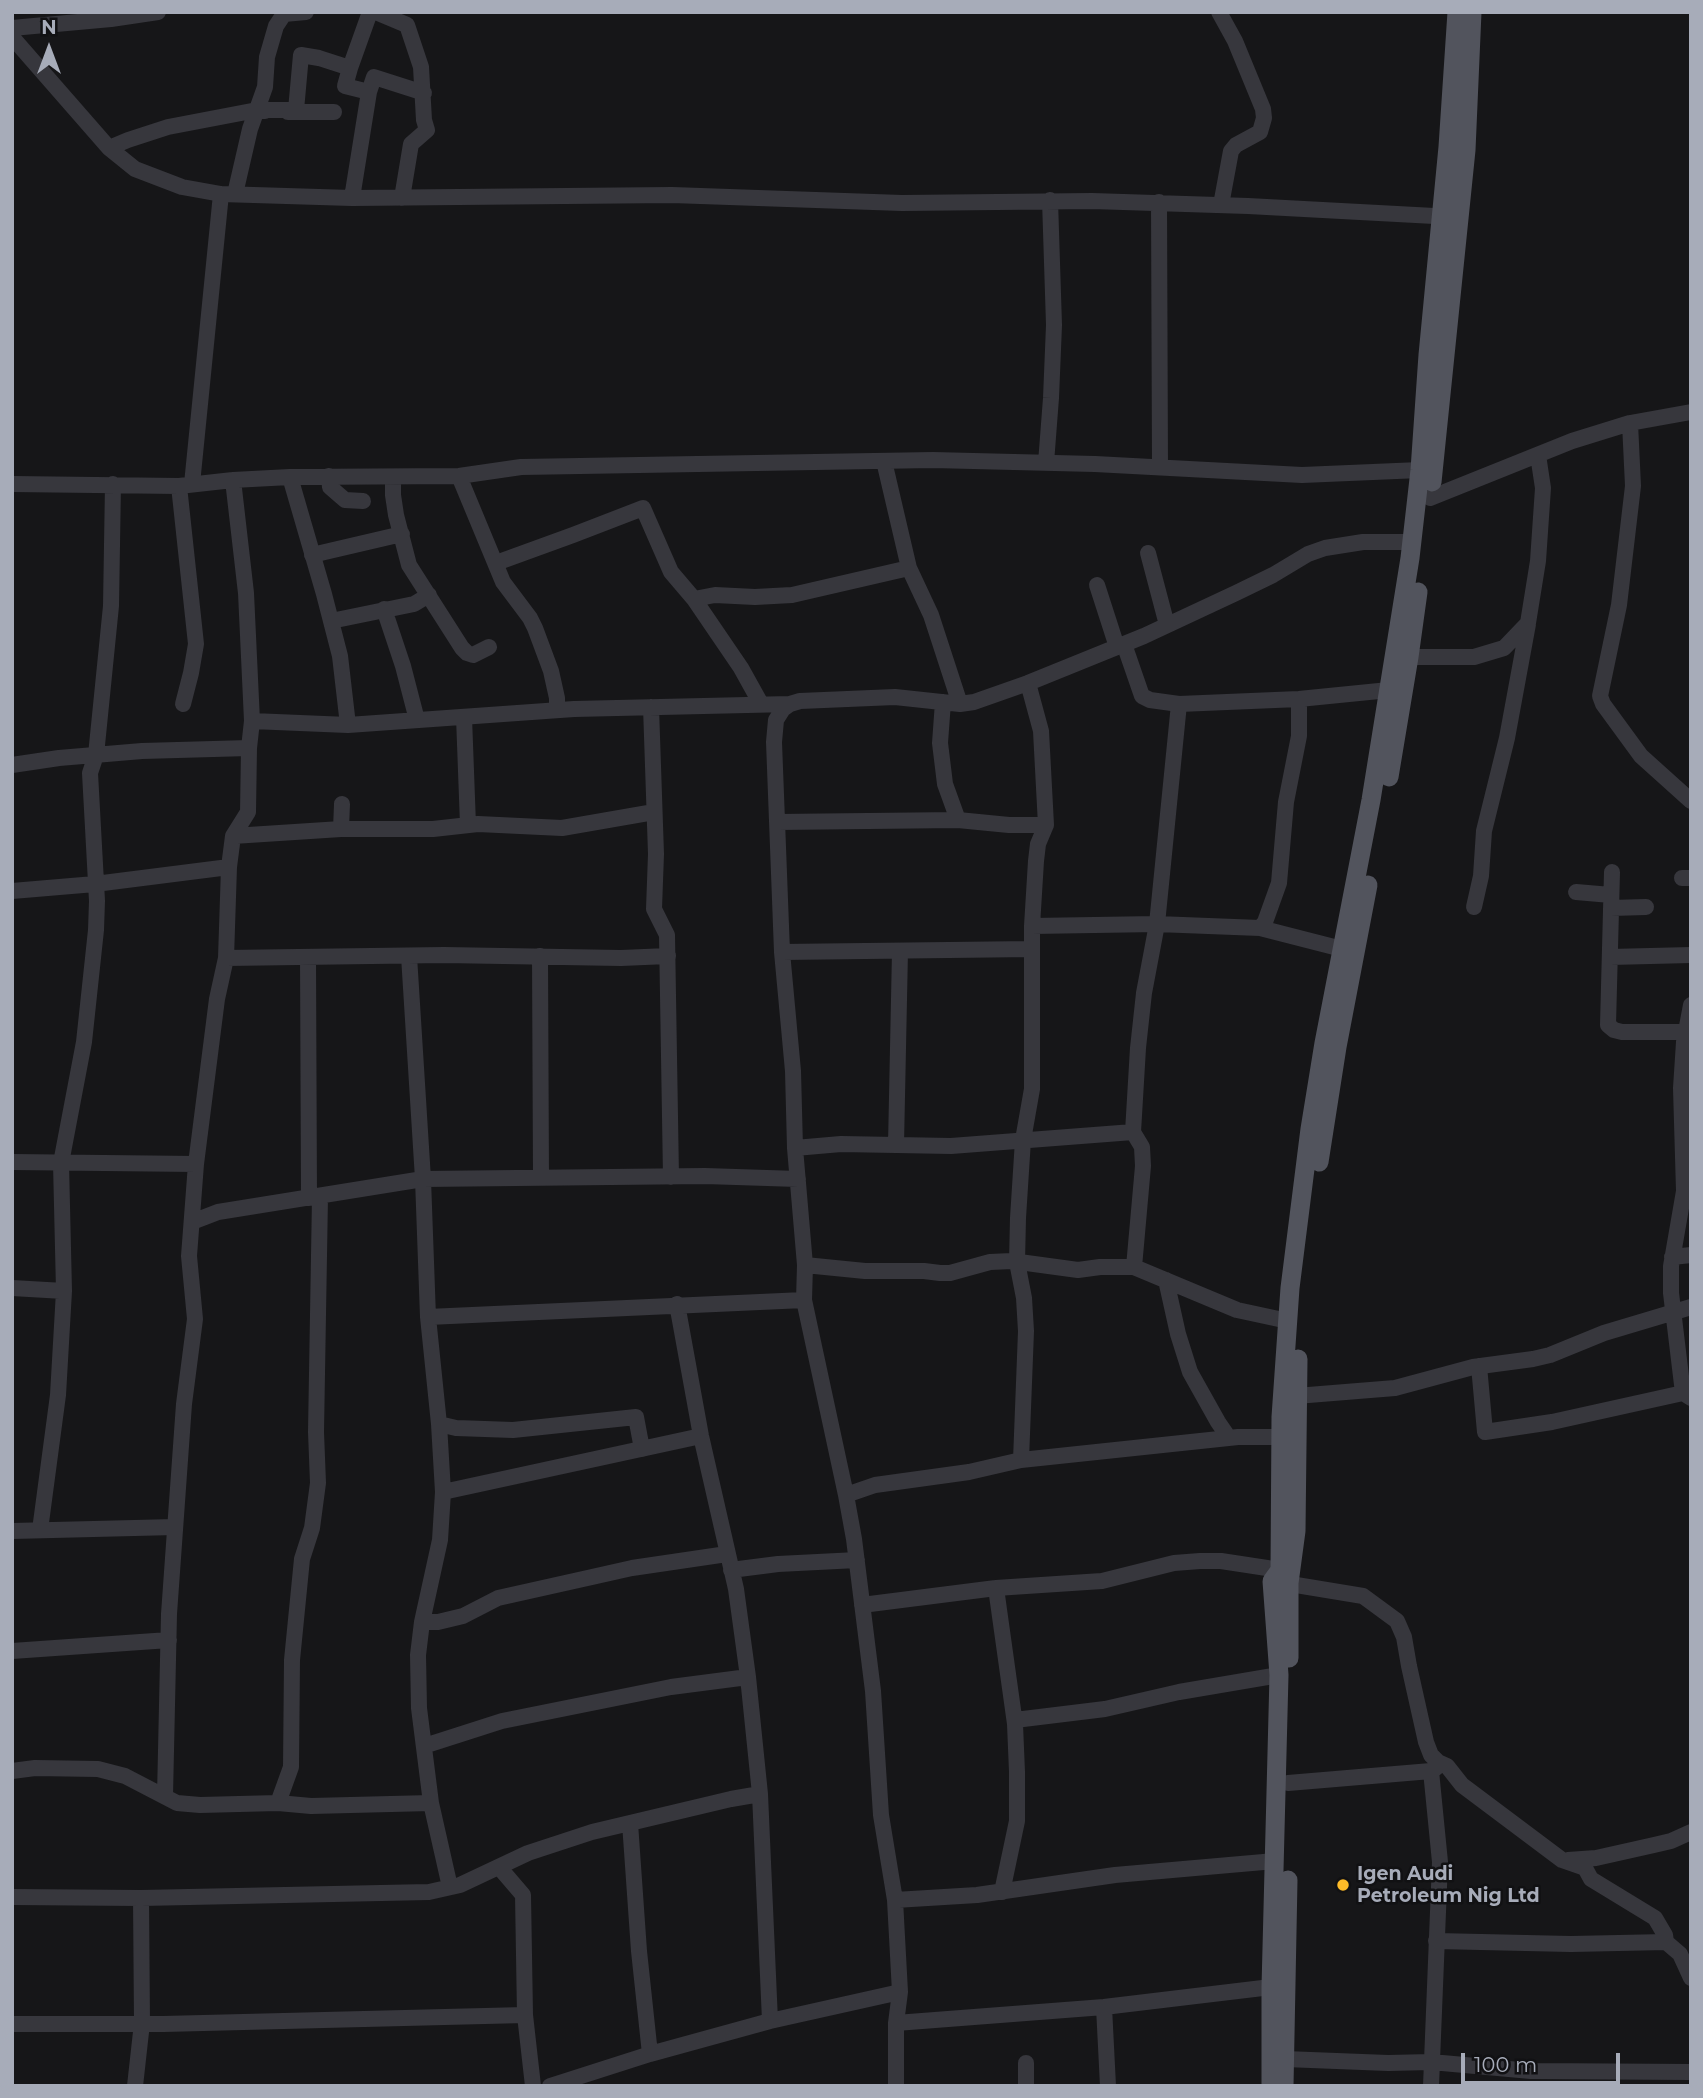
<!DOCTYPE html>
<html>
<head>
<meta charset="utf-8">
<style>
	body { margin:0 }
	#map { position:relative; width:1703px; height:2098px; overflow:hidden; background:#161618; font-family:Montserrat,sans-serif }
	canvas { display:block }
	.frame { position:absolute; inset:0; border:14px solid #a7acb9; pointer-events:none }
	.north { position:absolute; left:14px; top:14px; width:70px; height:70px; -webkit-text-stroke:5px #111113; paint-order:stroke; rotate:0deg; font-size:19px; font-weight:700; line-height:28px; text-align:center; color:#a7acb9 }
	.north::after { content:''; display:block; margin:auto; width:24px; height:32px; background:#a7acb9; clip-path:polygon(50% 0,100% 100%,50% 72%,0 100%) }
	.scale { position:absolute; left:1461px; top:2053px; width:159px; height:32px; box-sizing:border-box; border:4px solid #a7acb9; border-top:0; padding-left:9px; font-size:21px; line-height:24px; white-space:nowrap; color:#a7acb9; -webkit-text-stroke:5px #111113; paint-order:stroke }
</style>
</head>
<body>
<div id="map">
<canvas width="1703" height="2098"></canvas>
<div class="frame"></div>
<div class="north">N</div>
<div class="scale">100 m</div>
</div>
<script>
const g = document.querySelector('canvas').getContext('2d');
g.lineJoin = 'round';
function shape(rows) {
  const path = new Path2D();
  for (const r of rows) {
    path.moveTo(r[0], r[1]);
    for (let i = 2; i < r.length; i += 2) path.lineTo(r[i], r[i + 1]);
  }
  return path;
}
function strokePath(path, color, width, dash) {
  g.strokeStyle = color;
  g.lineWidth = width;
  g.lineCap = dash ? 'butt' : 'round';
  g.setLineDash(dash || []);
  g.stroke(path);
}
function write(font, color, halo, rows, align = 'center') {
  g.font = font + ' Montserrat,sans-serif';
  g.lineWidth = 5;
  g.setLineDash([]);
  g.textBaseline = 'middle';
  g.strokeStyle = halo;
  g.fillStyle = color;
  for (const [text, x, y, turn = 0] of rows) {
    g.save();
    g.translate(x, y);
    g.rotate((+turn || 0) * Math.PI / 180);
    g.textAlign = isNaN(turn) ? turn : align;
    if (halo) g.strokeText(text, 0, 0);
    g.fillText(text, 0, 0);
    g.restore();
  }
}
const minor = shape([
	[376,12,407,25,421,67,424,120,427,130,411,144,402,198],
	[1219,12,1235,41,1263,109,1264,118,1260,132,1236,145,1231,151,1221,205],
	[12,28,111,19,158,12],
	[12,37,109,148,135,169,182,187,221,194,352,198,672,195,902,203,1092,201,1248,206,1453,217],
	[350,68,370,12],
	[257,110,296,110,301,55,319,58,350,68,345,86,369,92,374,77,424,93],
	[288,112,334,112],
	[109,148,128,140,168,127,257,110,265,111],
	[235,194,250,129,265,87,267,57,276,26,284,14,306,12],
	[352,198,369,92],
	[1159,202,1160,467],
	[1630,423,1633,486,1619,605,1600,696,1603,704,1641,756,1691,801],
	[884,461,909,568,931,615,960,704],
	[1046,463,1051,398,1054,325,1050,200],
	[329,476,330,487,345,500,363,501],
	[459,476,503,582,530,618,535,628,551,671,557,698,557,710],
	[290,477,324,594,340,656,348,725],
	[393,477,393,495,396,515,409,565,462,648,467,653,473,655,489,647],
	[12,484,179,486,233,480,290,477,459,476,521,467,933,460,1095,464,1302,475,1420,470],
	[192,484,221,194],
	[179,486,196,644,191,673,183,704],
	[1430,498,1572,441,1630,423,1691,412],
	[1148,553,1167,625],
	[312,555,402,534],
	[496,563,573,535,643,508,671,572,694,599,741,668,761,704],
	[1097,585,1117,647],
	[694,599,715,595,755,597,792,595,909,568],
	[384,609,403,666,417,720],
	[331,621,414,604,429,595],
	[1124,644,1142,696,1150,700,1179,704,1299,699,1389,690],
	[1409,657,1474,657,1504,648,1528,623,1538,561,1543,488,1538,455],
	[1028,683,1041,731,1046,825],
	[943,702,940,743,945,784,958,820,1009,825,1046,825,1038,844,1036,861,1032,926,1032,1089,1023,1140,1018,1218,1017,1262,1024,1298,1026,1331,1021,1460],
	[651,707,656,854,654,909,667,935,671,1177],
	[464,717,468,825],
	[252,721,348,725,574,709,790,704],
	[12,765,59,758,142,751,249,748],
	[778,822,958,820],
	[341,829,342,804],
	[233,836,341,829,433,829,478,824,562,828,654,812],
	[1612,872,1608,1025,1614,1030,1622,1032,1686,1032],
	[1682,878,1691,878],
	[12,891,95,884,229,867],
	[1576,892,1611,895],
	[1474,907,1481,876,1484,831,1507,738,1528,624],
	[1611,908,1646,907],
	[1032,926,1157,924,1260,928,1265,922,1279,883,1286,802,1299,736,1299,699],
	[1260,928,1342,949],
	[782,952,1032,949],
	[409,956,423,1179,428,1317,439,1424,443,1492,440,1540,422,1622,418,1655,419,1708,431,1803,450,1887],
	[540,956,541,1177],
	[1610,957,1691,955],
	[226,958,444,955,621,958,668,956],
	[308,958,309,1198],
	[1691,1005,1684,1042,1681,1088,1684,1191,1671,1266,1671,1293,1683,1393,1691,1398],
	[896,1145,900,951],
	[795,1148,841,1144,951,1146,1133,1132],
	[12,1162,196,1164],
	[192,1222,218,1212,423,1179,705,1176,798,1179],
	[1672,1257,1691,1255],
	[805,1265,865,1271,924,1271,940,1273,950,1273,990,1262,1012,1261,1078,1270,1100,1267,1134,1267,1237,1310,1288,1321],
	[1134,1267,1143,1166,1142,1147,1133,1132,1138,1048,1144,993,1157,924,1179,704],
	[1166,1280,1178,1334,1190,1372,1218,1422,1229,1438],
	[12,1288,64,1291],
	[677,1304,701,1436,736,1589,748,1677,760,1794,770,2021],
	[428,1317,804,1300],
	[1479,1366,1485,1432,1552,1422,1683,1393],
	[1296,1396,1395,1388,1473,1367,1533,1359,1550,1355,1604,1333,1691,1307],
	[439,1424,456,1428,513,1430,636,1417,642,1449],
	[443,1492,701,1436],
	[846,1495,875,1485,969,1472,1021,1460,1238,1437,1281,1437],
	[40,1530,58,1395,64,1291,61,1163,84,1042,96,930,97,901,90,773,96,755,111,606,113,484],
	[12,1531,175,1527],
	[731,1570,778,1564,857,1560],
	[1278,1582,1363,1596,1397,1621,1404,1637,1409,1666,1426,1742,1431,1755,1438,1762,1447,1766,1462,1785,1562,1860,1585,1868,1591,1879,1655,1918,1665,1935,1666,1942,1680,1954,1691,1978],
	[996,1588,1015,1724,1017,1772,1017,1821,1002,1892],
	[862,1605,996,1588,1102,1581,1174,1563,1200,1561,1221,1561,1280,1570],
	[422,1622,438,1622,463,1616,498,1598,592,1577,632,1568,727,1554],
	[12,1651,169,1640],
	[1015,1720,1105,1709,1179,1692,1279,1675],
	[424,1746,502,1721,671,1687,748,1677],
	[12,1771,35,1768,98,1769,125,1776,177,1803,200,1805,278,1803,311,1806,431,1803],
	[1288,1783,1431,1771,1436,1768,1435,1766],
	[165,1796,169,1614,184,1404,195,1319,189,1256,196,1164,217,999,226,958,229,867,233,836,248,812,249,748,252,721,246,593,233,480],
	[278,1803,291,1767,292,1660,302,1559,312,1528,318,1483,316,1432,320,1197],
	[630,1823,639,1951,650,2054],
	[1568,1860,1596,1858,1654,1845,1671,1841,1691,1832],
	[499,1867,523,1895,525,2015],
	[12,1897,141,1898,429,1892,460,1885,528,1853,592,1832,731,1799,760,1794],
	[895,1900,977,1895,1115,1875,1275,1861],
	[1436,1941,1571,1944,1666,1942],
	[1104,2007,1108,2086],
	[896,2023,1104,2007,1271,1987],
	[12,2024,163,2024,525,2015,533,2086],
	[1285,2059,1388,2063,1431,2062,1531,2071,1691,2072],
	[1026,2063,1026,2086],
	[135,2086,142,2023,141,1898],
	[550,2086,650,2054,770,2021,900,1992],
	[896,2086,896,2023,900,1992,895,1900,881,1815,873,1691,854,1539,846,1495,804,1300,805,1265,795,1148,793,1071,782,952,774,742,776,720,783,709,790,704,800,701,895,697,960,704,974,702,1028,683,1144,636,1236,593,1273,575,1308,554,1325,548,1363,542,1411,542],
	[1431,2086,1440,1862,1431,1771]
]);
const major = shape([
	[1432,482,1466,150,1472,12],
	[1389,777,1409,657,1418,592],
	[1319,1162,1337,1047,1368,885],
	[1289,1658,1289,1583,1296,1531,1298,1359],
	[1271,2086,1271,1987,1279,1675,1272,1581,1280,1570,1281,1417,1290,1288,1310,1129,1324,1043,1371,800,1410,558,1420,470,1428,355,1448,147,1457,12],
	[1284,2086,1288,1880]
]);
const markers = [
	[1343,1885,7,"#febb28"]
];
const poiNames = [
	["Igen Audi",1357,1874],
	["Petroleum Nig Ltd",1357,1896]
];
strokePath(minor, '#37373d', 16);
strokePath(major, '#52545d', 19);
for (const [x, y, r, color] of markers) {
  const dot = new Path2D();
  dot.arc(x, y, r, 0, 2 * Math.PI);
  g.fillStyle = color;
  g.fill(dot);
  strokePath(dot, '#111113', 2.5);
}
write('bold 19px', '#a7acb9', '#111113', poiNames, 'left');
</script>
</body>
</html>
